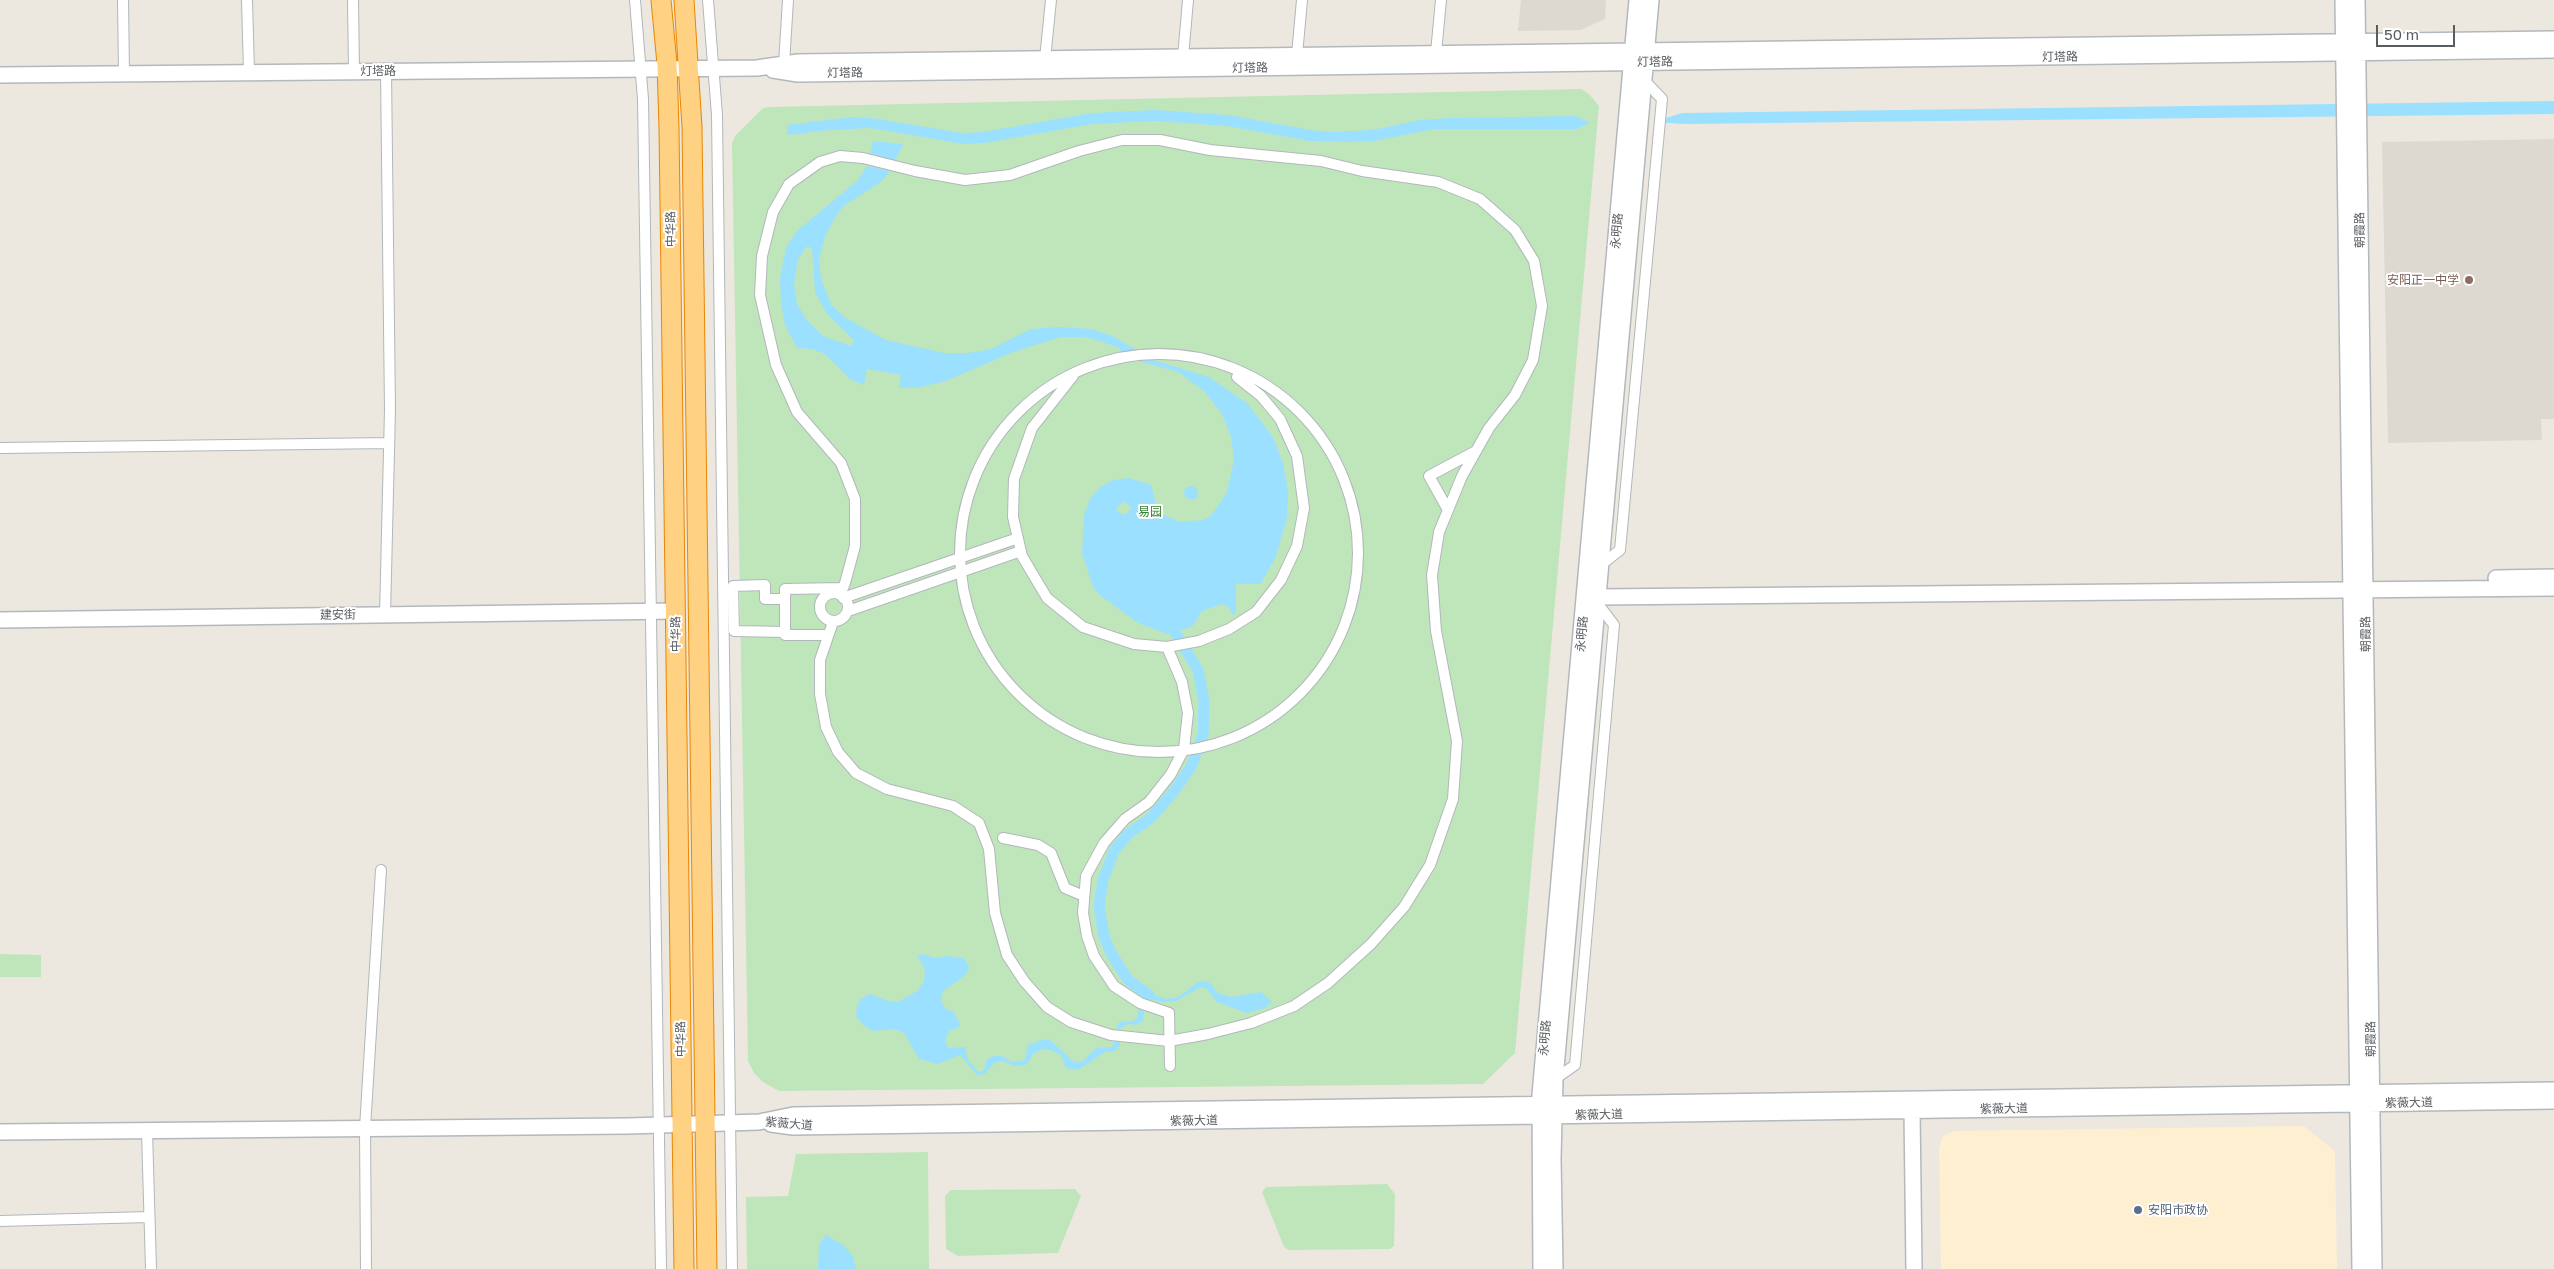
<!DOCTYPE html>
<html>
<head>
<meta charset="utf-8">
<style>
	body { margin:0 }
	#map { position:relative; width:2554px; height:1269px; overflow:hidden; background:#ece8df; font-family:"Golos Text",sans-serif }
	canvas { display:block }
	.scale { position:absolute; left:2376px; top:25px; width:79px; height:22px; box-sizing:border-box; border:2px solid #585d61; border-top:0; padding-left:6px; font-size:15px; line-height:18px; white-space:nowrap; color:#585d61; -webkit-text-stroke:4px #fff; paint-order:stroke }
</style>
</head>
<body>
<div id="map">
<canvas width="2554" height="1269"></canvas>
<div class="scale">50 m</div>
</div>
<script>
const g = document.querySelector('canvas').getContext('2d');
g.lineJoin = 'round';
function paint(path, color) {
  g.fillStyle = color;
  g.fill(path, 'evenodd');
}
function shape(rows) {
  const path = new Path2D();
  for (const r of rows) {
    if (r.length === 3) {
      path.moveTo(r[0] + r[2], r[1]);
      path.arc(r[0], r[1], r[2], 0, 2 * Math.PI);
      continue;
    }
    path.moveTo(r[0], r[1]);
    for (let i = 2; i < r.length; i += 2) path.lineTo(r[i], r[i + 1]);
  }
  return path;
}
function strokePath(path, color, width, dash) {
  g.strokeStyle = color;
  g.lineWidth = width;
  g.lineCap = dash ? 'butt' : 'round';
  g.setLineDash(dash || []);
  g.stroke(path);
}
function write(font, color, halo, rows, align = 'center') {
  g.font = font + ' "Golos Text","Noto Sans SC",sans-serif';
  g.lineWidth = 4;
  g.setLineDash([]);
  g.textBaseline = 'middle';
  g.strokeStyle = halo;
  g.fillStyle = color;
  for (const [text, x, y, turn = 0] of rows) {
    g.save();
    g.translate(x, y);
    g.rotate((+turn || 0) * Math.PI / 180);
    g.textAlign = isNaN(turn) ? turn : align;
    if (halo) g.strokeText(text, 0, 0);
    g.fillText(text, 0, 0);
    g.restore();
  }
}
const commercial = shape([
	[2304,1126,2335,1151,2337,1269,1941,1269,1939,1148,1943,1136,1948,1134,1955,1131]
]);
const education = shape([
	[1521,0,1606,0,1605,19,1581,30,1518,31],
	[2554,139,2554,419,2541,419,2542,440,2388,443,2382,142]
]);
const green = shape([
	[1581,89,1589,94,1599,106,1515,1053,1483,1084,779,1091,763,1082,754,1073,748,1061,732,143,735,136,763,108,770,107],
	[0,954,41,955,41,977,0,977],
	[928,1152,929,1269,747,1269,746,1197,788,1196,796,1154],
	[1387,1184,1395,1194,1394,1246,1390,1249,1289,1250,1284,1247,1262,1192,1266,1187],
	[1075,1189,1081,1196,1058,1253,958,1256,946,1249,945,1196,951,1190]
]);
const water = shape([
	[2554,101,2554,114,1685,124,1653,122,1682,113],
	[1155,110,1228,115,1311,130,1332,132,1372,130,1420,120,1451,118,1576,116,1590,123,1577,129,1435,129,1374,141,1350,142,1310,141,1227,126,1155,121,1093,124,984,143,963,144,870,128,830,130,787,135,787,125,852,117,871,118,963,133,983,132,1092,113],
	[873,141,903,144,895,161,870,155],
	[867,166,890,171,881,182,845,205,837,214,826,234,819,259,821,279,831,304,844,317,886,340,944,353,968,353,991,349,1031,329,1059,327,1092,329,1112,336,1139,351,1123,354,1119,348,1103,342,1085,337,1061,337,1013,352,946,381,917,388,899,388,901,375,867,369,864,385,851,380,825,354,812,349,797,348,785,325,781,303,780,278,786,248,797,231,858,180],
	[807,246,812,248,815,292,827,314,854,340,851,346,823,336,807,320,797,304,794,284,798,259],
	[1147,358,1209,377,1247,403,1273,437,1283,463,1288,491,1287,518,1275,559,1260,584,1236,584,1236,614,1233,615,1228,606,1222,604,1202,611,1193,626,1168,634,1138,623,1101,596,1093,587,1082,553,1084,515,1090,499,1099,488,1113,480,1128,478,1149,484,1152,488,1157,509,1162,514,1180,522,1202,520,1211,516,1227,492,1234,460,1231,437,1222,414,1204,391,1178,372,1134,360],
	[1125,501,1131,508,1126,515,1118,512,1117,507],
	[1191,493,7],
	[923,954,935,958,945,956,964,958,968,965,969,970,963,977,943,991,941,1001,946,1009,954,1012,960,1024,958,1028,949,1031,945,1041,948,1048,965,1047,968,1060,979,1072,984,1070,987,1059,993,1056,1001,1056,1013,1062,1025,1060,1028,1045,1042,1040,1049,1039,1074,1062,1083,1061,1096,1048,1111,1047,1116,1040,1120,1041,1120,1045,1115,1051,1105,1052,1078,1070,1066,1068,1061,1055,1048,1049,1040,1050,1033,1054,1027,1064,1017,1066,1001,1061,994,1063,985,1074,977,1075,960,1055,938,1064,919,1059,904,1033,893,1029,873,1031,862,1024,856,1016,857,1006,861,999,869,994,892,1002,900,1001,917,991,923,983,925,974,924,966,917,956],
	[1205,981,1210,983,1218,993,1232,997,1261,992,1272,1002,1265,1008,1247,1013,1217,1002,1207,989,1201,987,1176,1001,1165,1002,1147,999,1151,994,1167,999,1178,997,1198,982],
	[1139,1009,1144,1011,1143,1021,1136,1025,1128,1024,1118,1030,1118,1023,1124,1021,1131,1022,1137,1018],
	[826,1235,843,1245,853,1256,856,1269,818,1269,819,1245]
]);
const canal = shape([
	[1149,995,1128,980,1111,953,1104,936,1099,906,1103,880,1114,851,1128,834,1151,818,1174,791,1191,767,1203,735,1204,701,1198,670,1175,632]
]);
const street = shape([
	[123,0,124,73],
	[247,0,249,72],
	[353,0,354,71],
	[635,0,643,99,661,1269],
	[708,0,717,115,732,1269],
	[1436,53,1441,0],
	[1297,55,1302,0],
	[1183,57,1188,0],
	[1045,59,1051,0],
	[784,64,788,0],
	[1159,553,199],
	[1073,376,1032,428,1014,479,1013,517,1022,556,1047,598,1083,627,1134,644,1167,647,1199,641,1229,629,1256,612,1281,580,1297,546,1304,508,1297,456,1280,419,1261,396,1237,377],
	[0,448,389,443],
	[1448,510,1429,476,1474,452],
	[1602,564,1620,550,1662,99,1644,80],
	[834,607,14],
	[843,598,1018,538],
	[785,599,765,599,765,585,733,586,734,631,785,632],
	[848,611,1021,551],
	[385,615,390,410,386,71],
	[833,622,820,660,820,694,826,727,838,752,856,773,887,789,953,806,979,823,989,849,995,913,1007,955,1024,981,1047,1007,1071,1022,1111,1035,1169,1041,1208,1034,1251,1023,1294,1006,1328,983,1371,944,1404,907,1430,865,1453,799,1457,741,1436,631,1432,575,1437,545,1439,532,1462,476,1489,428,1515,395,1533,360,1542,306,1534,261,1515,230,1480,199,1438,182,1362,171,1321,161,1210,150,1160,140,1122,140,1079,151,1010,175,965,180,915,171,863,158,840,156,820,162,789,184,773,212,762,256,760,295,776,365,797,412,841,463,855,499,855,546,845,583,840,595],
	[827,635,785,635,785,589,843,588],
	[1167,647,1182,682,1188,713,1184,749,1171,774,1149,802,1125,819,1104,843,1086,876,1083,913,1087,936,1094,956,1114,986,1140,1003,1169,1013,1170,1066],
	[1003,838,1038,845,1051,853,1065,888,1084,896],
	[1555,1079,1575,1065,1614,625,1598,604],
	[147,1131,151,1269],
	[0,1221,149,1217],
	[366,1269,365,1128,381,870]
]);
const secondary = shape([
	[2343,0,2360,1269],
	[2357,0,2374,1269],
	[773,70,798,74,2554,50],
	[0,75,757,68,798,62,2554,39],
	[2496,578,2554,577],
	[1599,597,2554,588],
	[0,620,676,611],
	[1912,1110,1914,1269],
	[771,1124,793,1127,2554,1101],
	[0,1132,628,1126,759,1122,793,1115,2554,1090],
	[1541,1269,1540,1095,1637,0],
	[1555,1269,1553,1159,1555,1079,1651,0]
]);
const highway = shape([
	[661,0,667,64,669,128,684,1269],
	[684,0,692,127,707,1269]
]);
const markers = [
	[2469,280,5,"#8d6e63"],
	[2138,1210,5,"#5c6f8a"]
];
const streetNames = [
	["灯塔路",2060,57,-1],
	["灯塔路",1655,62,-1],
	["灯塔路",1250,68,-1],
	["灯塔路",378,71],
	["灯塔路",845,73,-1],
	["中华路",671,229,-91],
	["朝霞路",2360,230,-91],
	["永明路",1617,231,-85],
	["建安街",338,615,-1],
	["中华路",676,634,-91],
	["永明路",1582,634,-85],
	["朝霞路",2366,634,-91],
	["永明路",1545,1038,-85],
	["中华路",681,1039,-91],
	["朝霞路",2371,1039,-91],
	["紫薇大道",2409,1103,-1],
	["紫薇大道",2004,1109,-1],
	["紫薇大道",1599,1115,-1],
	["紫薇大道",1194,1121,-1],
	["紫薇大道",789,1124,5]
];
const educationNames = [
	["安阳正一中学",2459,280]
];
const parkNames = [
	["易园",1150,512]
];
const serviceNames = [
	["安阳市政协",2148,1210]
];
paint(commercial, '#ffefd1');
paint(education, '#ded9d0');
paint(green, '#bfe6ba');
paint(water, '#9ce0ff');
strokePath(canal, '#9ce0ff', 11);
strokePath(street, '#b2b7bb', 12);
strokePath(secondary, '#b3b8bd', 18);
strokePath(highway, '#eb8600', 21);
strokePath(street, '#fff', 10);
strokePath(secondary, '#fff', 15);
strokePath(highway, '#ffd183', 19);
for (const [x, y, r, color] of markers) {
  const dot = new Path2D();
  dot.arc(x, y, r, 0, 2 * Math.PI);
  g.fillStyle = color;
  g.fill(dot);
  strokePath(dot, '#fff', 2);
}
write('12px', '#585d61', '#fff', streetNames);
write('12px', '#785e54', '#fff', educationNames, 'right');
write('12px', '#35812f', '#fff', parkNames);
write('12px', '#4e5e75', '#fff', serviceNames, 'left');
</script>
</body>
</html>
